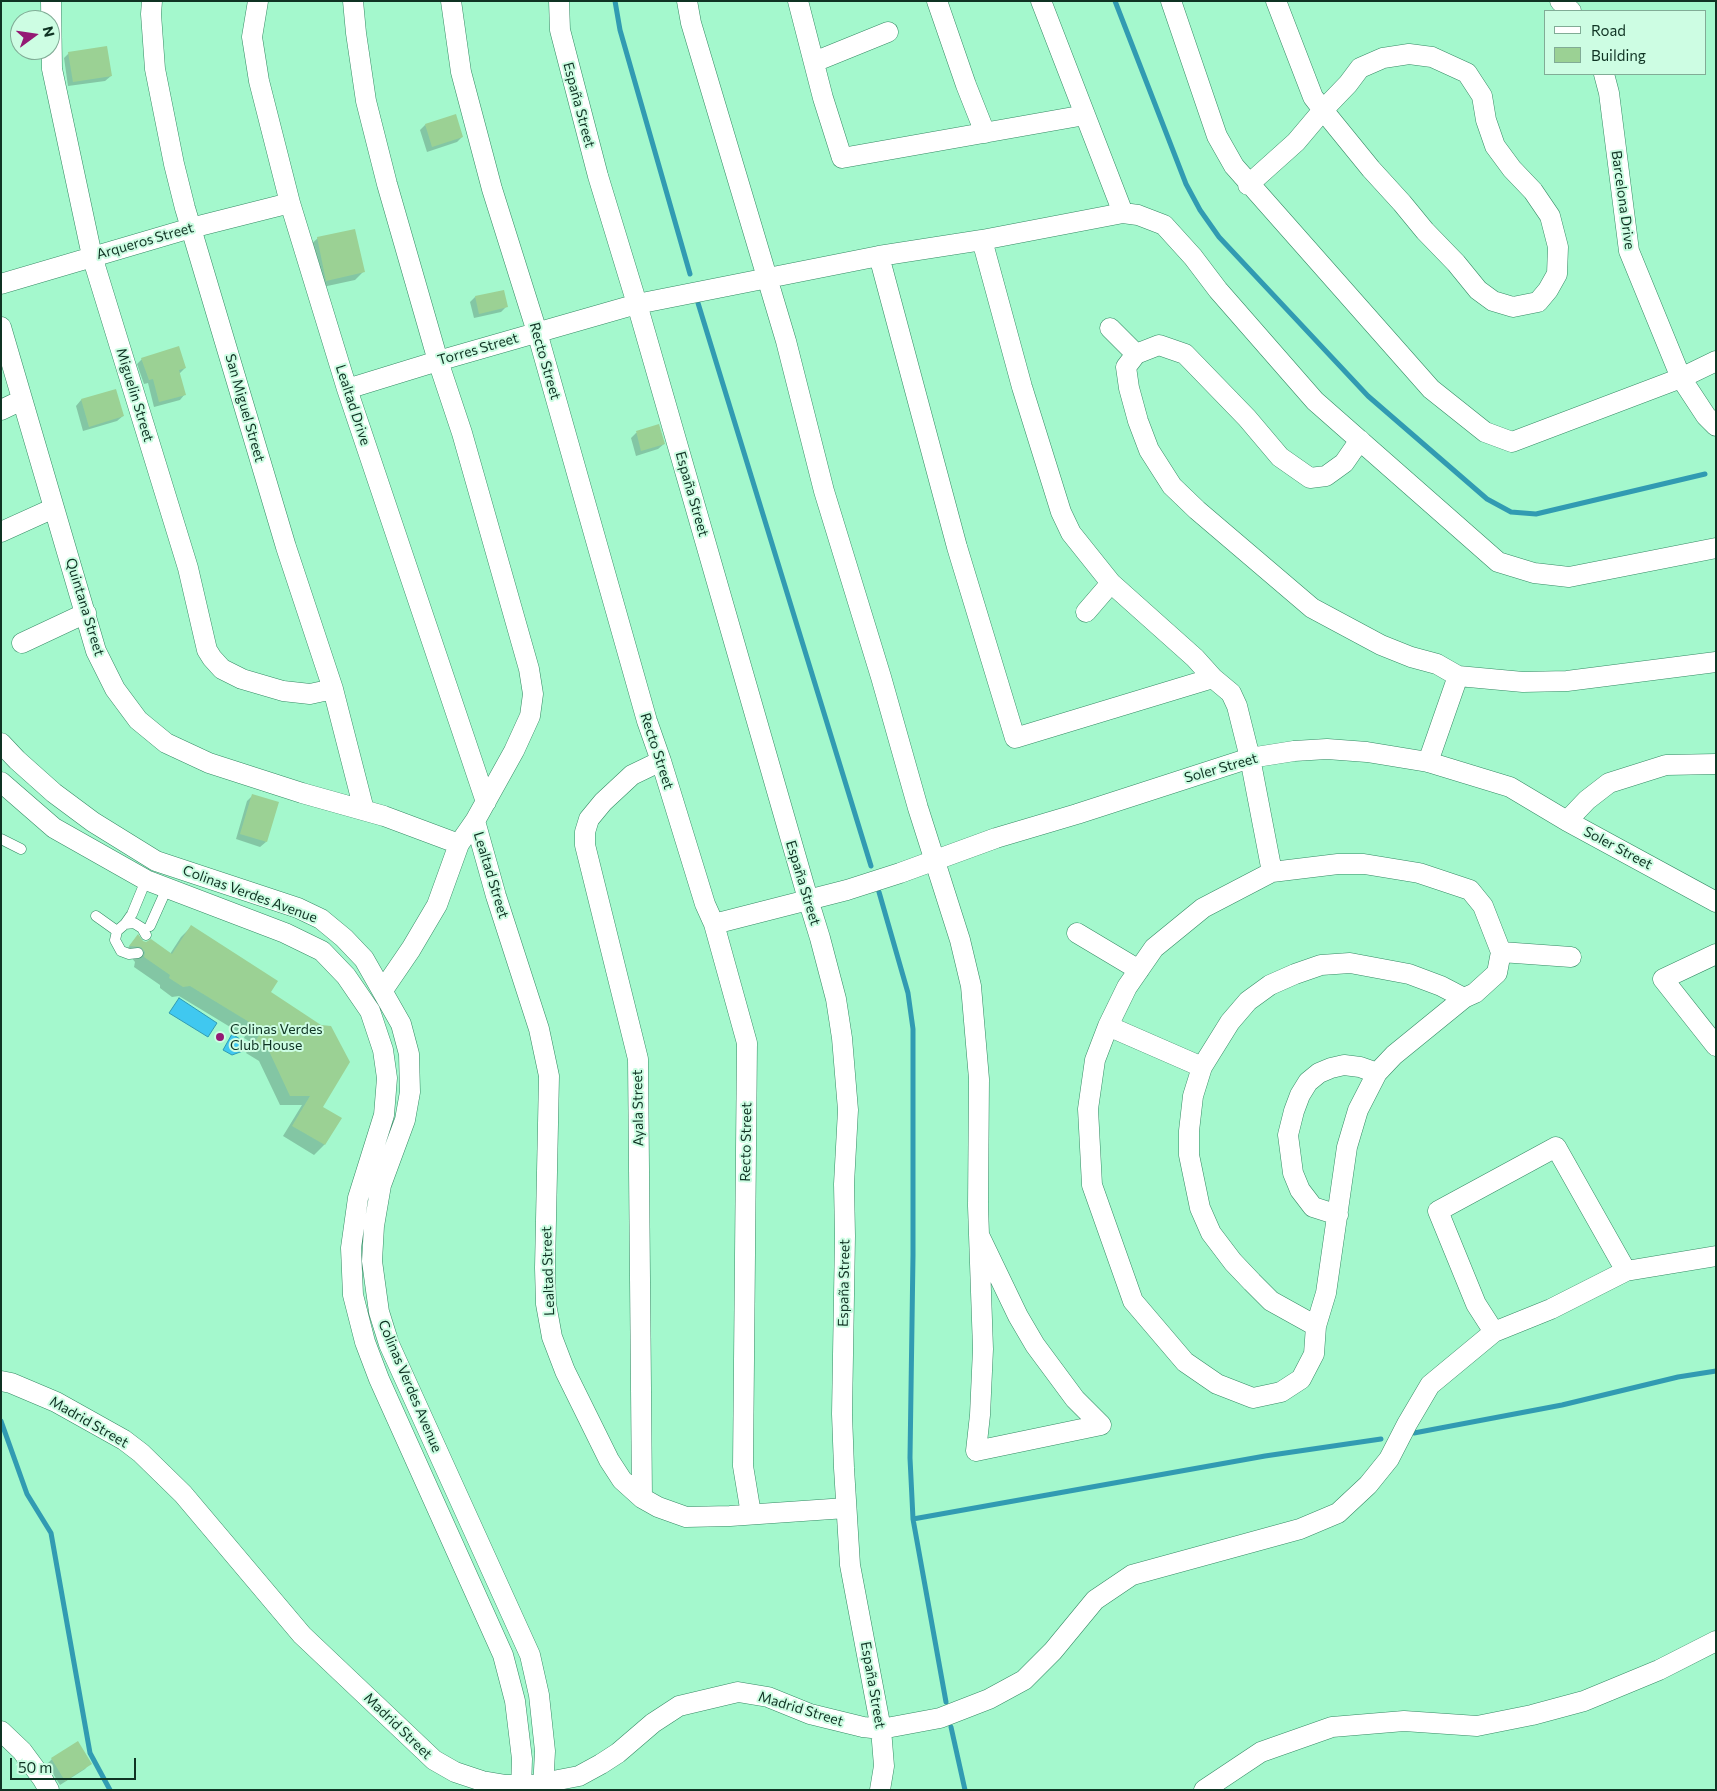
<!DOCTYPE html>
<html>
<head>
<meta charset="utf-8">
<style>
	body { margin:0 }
	#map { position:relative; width:1717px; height:1791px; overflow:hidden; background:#a4f8cd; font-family:Commissioner,sans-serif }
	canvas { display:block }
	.frame { position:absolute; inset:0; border:2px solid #0f3323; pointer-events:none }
	.legend { position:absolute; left:1544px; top:10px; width:162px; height:65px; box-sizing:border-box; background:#cdfde3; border:1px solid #81ac96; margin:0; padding:6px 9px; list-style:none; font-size:15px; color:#0f3323 }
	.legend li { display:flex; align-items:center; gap:10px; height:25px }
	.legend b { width:25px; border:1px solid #81ac96 }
	.north { position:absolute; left:10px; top:10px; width:50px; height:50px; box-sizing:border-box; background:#cdfde3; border:1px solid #81ac96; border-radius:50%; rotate:76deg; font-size:14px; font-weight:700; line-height:20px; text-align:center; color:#0f3323 }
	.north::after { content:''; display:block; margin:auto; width:18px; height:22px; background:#941974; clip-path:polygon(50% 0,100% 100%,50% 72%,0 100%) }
	.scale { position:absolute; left:10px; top:1758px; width:126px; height:22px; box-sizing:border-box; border:2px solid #0f3323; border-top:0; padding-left:6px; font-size:15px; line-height:18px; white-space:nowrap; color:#0f3323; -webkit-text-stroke:4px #cdfde3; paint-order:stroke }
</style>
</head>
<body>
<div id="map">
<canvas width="1717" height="1791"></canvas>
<div class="frame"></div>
<ul class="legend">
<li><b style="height:6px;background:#fff"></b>Road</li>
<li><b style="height:14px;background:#9bd194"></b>Building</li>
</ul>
<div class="north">N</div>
<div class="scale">50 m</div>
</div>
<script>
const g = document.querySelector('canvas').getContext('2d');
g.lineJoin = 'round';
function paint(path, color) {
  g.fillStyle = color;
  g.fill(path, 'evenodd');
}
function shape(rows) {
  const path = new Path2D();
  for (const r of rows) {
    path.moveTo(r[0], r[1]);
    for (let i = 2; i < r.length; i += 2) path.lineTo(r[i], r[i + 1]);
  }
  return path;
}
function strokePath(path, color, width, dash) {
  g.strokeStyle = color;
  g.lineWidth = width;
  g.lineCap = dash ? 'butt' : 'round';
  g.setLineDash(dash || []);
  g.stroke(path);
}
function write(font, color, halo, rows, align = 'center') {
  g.font = font + ' Commissioner,sans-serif';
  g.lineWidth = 4;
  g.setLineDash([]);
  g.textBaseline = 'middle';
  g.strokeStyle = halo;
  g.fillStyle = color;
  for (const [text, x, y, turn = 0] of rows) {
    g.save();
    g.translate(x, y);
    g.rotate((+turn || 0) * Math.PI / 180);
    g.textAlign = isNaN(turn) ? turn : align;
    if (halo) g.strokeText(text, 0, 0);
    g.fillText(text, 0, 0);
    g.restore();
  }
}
const water = shape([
	[179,998,217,1023,208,1037,169,1013,179,998],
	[232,1034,240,1039,240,1045,243,1051,232,1055,223,1050,232,1034]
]);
const shadow = shape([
	[69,53,111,76,105,81,68,86,64,58],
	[425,125,462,137,457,142,427,152,420,130],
	[318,238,363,272,355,280,318,288,309,246],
	[475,297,506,307,501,312,474,318,470,302],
	[142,359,185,368,179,374,185,394,180,400,154,407,148,383,144,384,137,364],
	[115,391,123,416,117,421,83,431,76,406,81,400],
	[658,426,664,444,658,449,636,456,631,438,636,433],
	[253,795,266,842,260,847,236,839,247,801],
	[191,927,269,992,321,1107,340,1119,324,1145,314,1155,283,1136,302,1105,280,1105,259,1061,246,1053,252,1043,244,1038,245,1036,179,996,172,997,160,988,160,985,134,967,135,962,131,957,121,956,138,936,142,942,170,954,181,937],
	[52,1759,90,1763,85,1769,60,1785,47,1764]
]);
const stream = shape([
	[615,1,620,30,690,274],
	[1115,1,1186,184,1200,210,1219,237,1368,396,1487,499,1511,512,1536,514,1705,474],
	[698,303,871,866],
	[879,892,908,993,913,1029,913,1255,910,1458,913,1519,946,1702],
	[1,1421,27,1494,51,1533,90,1753,110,1790],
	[1414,1433,1562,1405,1678,1377,1716,1371],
	[913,1519,1265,1456,1381,1439],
	[951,1727,965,1790]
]);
const building = shape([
	[107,46,112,76,73,82,68,52],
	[456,114,463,137,432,147,425,124],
	[355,229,365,272,326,281,317,237],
	[504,290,508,307,479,314,475,296],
	[179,346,186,368,179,370,186,395,159,402,153,379,149,380,141,358],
	[116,389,124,416,89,427,81,399],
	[659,424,665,444,641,451,636,431],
	[252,794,279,802,267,842,240,834],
	[191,925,278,981,271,992,321,1025,331,1026,350,1062,323,1107,342,1118,325,1145,292,1126,310,1096,290,1096,269,1051,255,1042,261,1032,253,1027,254,1025,190,986,183,987,169,978,170,975,144,957,145,952,141,947,129,946,138,934,143,941,146,942,151,939,172,954],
	[78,1741,92,1764,65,1781,51,1758]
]);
const service = shape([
	[1,839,21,849],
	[96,916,117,931],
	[125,924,132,914,146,880],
	[150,926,167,888],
	[138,953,129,954,121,951,115,940,117,931,125,924,134,923,142,928,146,935]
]);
const minor = shape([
	[51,1,52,69,92,256,188,568,207,650,212,658,222,669,242,679,283,691,310,694,333,689],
	[152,1,151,14,155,69,174,164,185,208,286,547,333,689,364,810],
	[258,1,252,37,259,81,290,203,347,389,486,802],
	[353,1,356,33,366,101,387,184,438,361,462,433,529,669,533,694,530,716,514,751,475,821,459,844,437,905,411,949,383,990],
	[451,1,461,72,492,189,537,332,647,721,661,761,705,904,714,924,747,1043,743,1466,751,1514],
	[559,1,560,30,598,176,637,304,808,899,820,938,836,999,842,1038,848,1110,844,1184,845,1236,842,1414,844,1468,850,1565,881,1729,884,1766,880,1790],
	[687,1,691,23,786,341,824,491,881,677,918,808,960,940,971,986,979,1079,978,1206,983,1349,980,1415,976,1451,1101,1425,1075,1399,1035,1345,1018,1316,980,1237],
	[798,1,823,98,842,158,1085,115],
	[937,1,966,85,985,133],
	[1041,1,1123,213],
	[1171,1,1217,136,1234,166,1431,389,1485,432,1512,442,1681,378,1716,361],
	[1560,1,1571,11],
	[814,62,888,32],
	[1604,74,1609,93,1629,251,1681,378,1706,416,1716,426],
	[1248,185,1296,142,1323,110,1348,84,1360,68,1383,58,1409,54,1432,57,1467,73,1482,96,1486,120,1495,146,1512,169,1533,191,1550,216,1558,247,1557,274,1548,290,1538,302,1513,307,1493,301,1478,290,1456,263,1425,231,1402,203,1371,169,1323,110,1313,97,1276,1],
	[982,240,1022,387,1061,512,1071,533,1111,583,1195,658,1213,678,1231,693,1237,706,1250,758,1272,872],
	[879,256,957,547,1015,738,1213,678],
	[1,284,191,228,290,203],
	[1,327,96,651,115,689,138,720,166,743,209,763,302,793,384,816,459,844],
	[1110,328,1136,354],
	[347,389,438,361,637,304,879,256,982,240,1123,213,1138,215,1164,225,1193,257,1218,290,1315,401,1498,562,1534,573,1569,577,1716,548],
	[1,410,22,400],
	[1360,440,1344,463,1326,476,1310,478,1280,457,1247,418,1185,354,1159,345,1136,354,1126,367,1129,388,1138,421,1149,450,1172,486,1197,510,1312,608,1381,645,1411,657,1437,664,1458,676,1523,682,1567,681,1716,662],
	[1,532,54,508],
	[1086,612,1111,583],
	[22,643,86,613],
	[1,743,17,760,54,793,93,822,156,861,298,908,321,919,344,938,364,959,401,1024,409,1054,410,1092,405,1120,381,1185,374,1226,372,1261,379,1312,389,1344,530,1655,539,1695,545,1751,543,1790],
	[1428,762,1458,676],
	[1,782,54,828,146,880,285,933,322,951,346,976,370,1011,383,1050,387,1078,384,1115,358,1198,351,1248,353,1295,365,1342,379,1379,503,1655,515,1701,522,1759,521,1790],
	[475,821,496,896,539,1029,549,1076,545,1268,546,1304,552,1337,565,1371,609,1460,622,1480,642,1498,658,1507,686,1517,730,1516,846,1508],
	[1567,821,1587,800,1609,783,1666,765,1716,764],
	[1338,864,1364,864,1419,873,1470,890,1483,906,1501,952,1497,973,1475,993,1464,998,1441,986,1409,974,1350,963,1321,965,1295,974,1270,985,1248,1001,1230,1022,1202,1067,1193,1096,1189,1131,1189,1155,1200,1208,1211,1233,1233,1262,1252,1282,1271,1301,1316,1326,1314,1354,1301,1379,1281,1392,1253,1398,1217,1384,1185,1362,1133,1301,1092,1185,1088,1109,1095,1060,1108,1026,1127,987,1154,948,1203,908,1272,872,1338,864],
	[714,924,847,890,900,873,996,838,1077,814,1250,758,1294,751,1327,749,1367,752,1428,762,1510,787,1567,821,1716,902],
	[1077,933,1139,970],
	[1501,952,1571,957],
	[1716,954,1663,979,1716,1046],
	[1108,1026,1202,1067],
	[1338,1215,1313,1207,1300,1190,1293,1173,1288,1135,1294,1111,1300,1095,1308,1082,1319,1073,1331,1068,1344,1065,1360,1067,1377,1073],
	[1316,1326,1326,1293,1347,1147,1358,1110,1377,1073,1394,1055,1464,998],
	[1494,1332,1476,1304,1438,1211,1556,1147,1626,1271],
	[1,1381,11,1383,56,1402,124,1440,141,1453,183,1494,302,1635,434,1760,455,1772,482,1781,506,1785,532,1785,579,1776,601,1764,618,1753,653,1723,679,1706,738,1692,768,1697,810,1714,863,1727,881,1729,940,1718,989,1699,1024,1680,1053,1651,1095,1600,1132,1575,1300,1529,1338,1513,1368,1485,1389,1459,1407,1424,1430,1385,1494,1332,1551,1309,1626,1271,1716,1256],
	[642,1498,638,1059,585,845,585,832,589,819,603,802,632,775,661,761],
	[1,1731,22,1751,42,1778,49,1790],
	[1204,1790,1261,1752,1332,1727,1404,1721,1477,1726,1532,1715,1584,1701,1659,1670,1716,1641]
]);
const markers = [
	[220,1037,5,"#941974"]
];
const streetNames = [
	["España Street",579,105,75],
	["Barcelona Drive",1623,200,82],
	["Arqueros Street",145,241,-16],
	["Torres Street",478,349,-16],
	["Recto Street",545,361,74],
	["Miguelin Street",135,395,73],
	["Lealtad Drive",353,405,72],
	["San Miguel Street",245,408,74],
	["España Street",692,494,74],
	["Quintana Street",85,607,73],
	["Recto Street",657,751,72],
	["Soler Street",1221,768,-16],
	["Soler Street",1618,848,28],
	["Lealtad Street",491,875,73],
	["España Street",803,883,73],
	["Colinas Verdes Avenue",250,894,20],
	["Ayala Street",638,1108,-91],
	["Recto Street",746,1142,-89],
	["Lealtad Street",548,1271,-92],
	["España Street",844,1283,-89],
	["Colinas Verdes Avenue",410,1386,67],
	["Madrid Street",89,1422,30],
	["España Street",873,1685,80],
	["Madrid Street",801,1709,17],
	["Madrid Street",398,1726,44]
];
const poiNames = [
	["Colinas Verdes",230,1029],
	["Club House",230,1045]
];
paint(water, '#40c8f0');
strokePath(water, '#319bb2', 1);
paint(shadow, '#0003');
strokePath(stream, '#319bb2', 5);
paint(building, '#9bd194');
strokePath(service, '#358a64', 11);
strokePath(minor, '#358a64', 21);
strokePath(service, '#fff', 10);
strokePath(minor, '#fff', 20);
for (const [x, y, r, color] of markers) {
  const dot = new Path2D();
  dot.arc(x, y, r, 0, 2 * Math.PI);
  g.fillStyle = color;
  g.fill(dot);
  strokePath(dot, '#cdfde3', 2);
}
write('14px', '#0f3323', '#cdfde3', streetNames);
write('14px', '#0f3323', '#cdfde3', poiNames, 'left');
</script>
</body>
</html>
